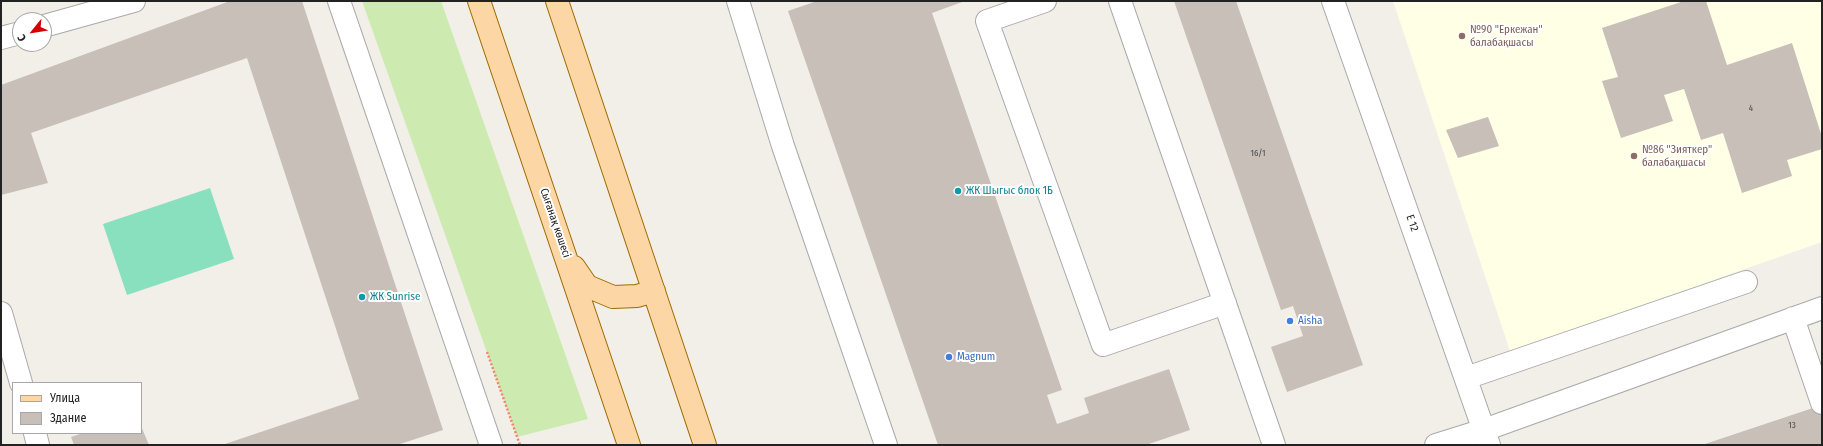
<!DOCTYPE html>
<html>
<head>
<meta charset="utf-8">
<style>
	body { margin:0 }
	#map { position:relative; width:1823px; height:446px; overflow:hidden; background:#f2efe9; font-family:"Fira Sans Condensed",sans-serif }
	canvas { display:block }
	.frame { position:absolute; inset:0; border:2px solid #222; pointer-events:none }
	.legend { position:absolute; left:12px; top:382px; width:130px; height:52px; box-sizing:border-box; background:#fff; border:1px solid #a7a7a7; margin:0; padding:5px 7px; list-style:none; font-size:12px; color:#222 }
	.legend li { display:flex; align-items:center; gap:8px; height:20px }
	.legend b { width:20px; border:1px solid #a7a7a7 }
	.north { position:absolute; left:12px; top:12px; width:40px; height:40px; box-sizing:border-box; background:#fff; border:1px solid #a7a7a7; border-radius:50%; rotate:240deg; font-size:11px; font-weight:700; line-height:16px; text-align:center; color:#222 }
	.north::after { content:''; display:block; margin:auto; width:14px; height:18px; background:#d40000; clip-path:polygon(50% 0,100% 100%,50% 72%,0 100%) }
</style>
</head>
<body>
<div id="map">
<canvas width="1823" height="446"></canvas>
<div class="frame"></div>
<ul class="legend">
<li><b style="height:5px;background:#fcd6a4"></b>Улица</li>
<li><b style="height:11px;background:#c7bfb8"></b>Здание</li>
</ul>
<div class="north">С</div>
</div>
<script>
const g = document.querySelector('canvas').getContext('2d');
g.lineJoin = 'round';
function paint(path, color) {
  g.fillStyle = color;
  g.fill(path, 'evenodd');
}
function shape(rows) {
  const path = new Path2D();
  for (const r of rows) {
    path.moveTo(r[0], r[1]);
    for (let i = 2; i < r.length; i += 2) path.lineTo(r[i], r[i + 1]);
  }
  return path;
}
function strokePath(path, color, width, dash) {
  g.strokeStyle = color;
  g.lineWidth = width;
  g.lineCap = dash ? 'butt' : 'round';
  g.setLineDash(dash || []);
  g.stroke(path);
}
function write(font, color, halo, rows, align = 'center') {
  g.font = font + ' "Fira Sans Condensed",sans-serif';
  g.lineWidth = 4;
  g.setLineDash([]);
  g.textBaseline = 'middle';
  g.strokeStyle = halo;
  g.fillStyle = color;
  for (const [text, x, y, turn = 0] of rows) {
    g.save();
    g.translate(x, y);
    g.rotate((+turn || 0) * Math.PI / 180);
    g.textAlign = isNaN(turn) ? turn : align;
    if (halo) g.strokeText(text, 0, 0);
    g.fillText(text, 0, 0);
    g.restore();
  }
}
const education = shape([
	[1393,1,1822,1,1822,242,1510,351]
]);
const grass = shape([
	[362,1,441,1,588,419,517,437]
]);
const pitch = shape([
	[210,188,234,259,127,295,103,224]
]);
const building = shape([
	[230,1,302,1,443,430,397,445,222,445,359,399,247,58,31,133,48,183,1,195,1,85],
	[817,1,965,1,932,13,1062,390,1047,395,1057,424,1089,413,1084,398,1169,369,1190,430,1146,445,938,445,788,11],
	[1174,1,1236,1,1363,365,1287,392,1271,347,1303,336,1293,306,1281,310],
	[1684,1,1706,1,1727,65,1792,43,1822,137,1822,149,1787,160,1792,176,1742,193,1723,133,1701,140,1684,89,1664,95,1673,121,1621,138,1602,81,1618,77,1602,28],
	[1488,117,1499,146,1458,158,1446,130],
	[1822,405,1822,445,1702,445],
	[141,426,149,445,74,445,71,437,83,433,141,433]
]);
const path = shape([
	[487,352,520,445]
]);
const minor = shape([
	[339,1,491,445],
	[738,1,783,146,886,445],
	[1045,1,987,21,1103,345,1225,303],
	[1120,1,1274,445],
	[1333,1,1489,445],
	[44,26,134,1],
	[1,38,20,33],
	[1,313,21,383],
	[1793,318,1822,403],
	[1466,378,1746,282],
	[35,433,38,445],
	[1436,445,1484,430,1822,308]
]);
const major = shape([
	[479,1,629,445],
	[557,1,705,445],
	[574,267,587,286,613,297,637,296,654,291]
]);
const markers = [
	[1462,36,4,"#8d6e63"],
	[1634,156,4,"#8d6e63"],
	[958,191,4,"#0f9aa8"],
	[362,297,4,"#0f9aa8"],
	[1290,321,4,"#3f7fe0"],
	[949,357,4,"#3f7fe0"]
];
const numberNames = [
	["4",1751,108],
	["16/1",1258,153],
	["13",1792,425]
];
const educationNames = [
	["№90 \"Еркежан\"",1470,30],
	["балабақшасы",1470,43],
	["№86 \"Зияткер\"",1642,150],
	["балабақшасы",1642,163]
];
const cultureNames = [
	["ЖК Шыгыс блок 1Б",966,191],
	["ЖК Sunrise",370,297]
];
const streetNames = [
	["Сығанақ көшесі",555,223,71],
	["E 12",1412,223,71]
];
const shopNames = [
	["Aisha",1298,321],
	["Magnum",957,357]
];
paint(education, '#ffffe5');
paint(grass, '#cdebb0');
paint(pitch, '#88e0be');
paint(building, '#c7bfb8');
strokePath(minor, '#a9a9a9', 24);
strokePath(major, '#a06b00', 24);
strokePath(path, '#fa8072', 2.5, [2, 2]);
strokePath(minor, '#fff', 22);
strokePath(major, '#fcd6a4', 22);
for (const [x, y, r, color] of markers) {
  const dot = new Path2D();
  dot.arc(x, y, r, 0, 2 * Math.PI);
  g.fillStyle = color;
  g.fill(dot);
  strokePath(dot, '#fff', 1.5);
}
write('9px', '#4b4948', null, numberNames);
write('11px', '#785e54', '#fff', educationNames, 'left');
write('11px', '#0d838f', '#fff', cultureNames, 'left');
write('11px', '#222', '#fff', streetNames);
write('11px', '#366cbe', '#fff', shopNames, 'left');
</script>
</body>
</html>
